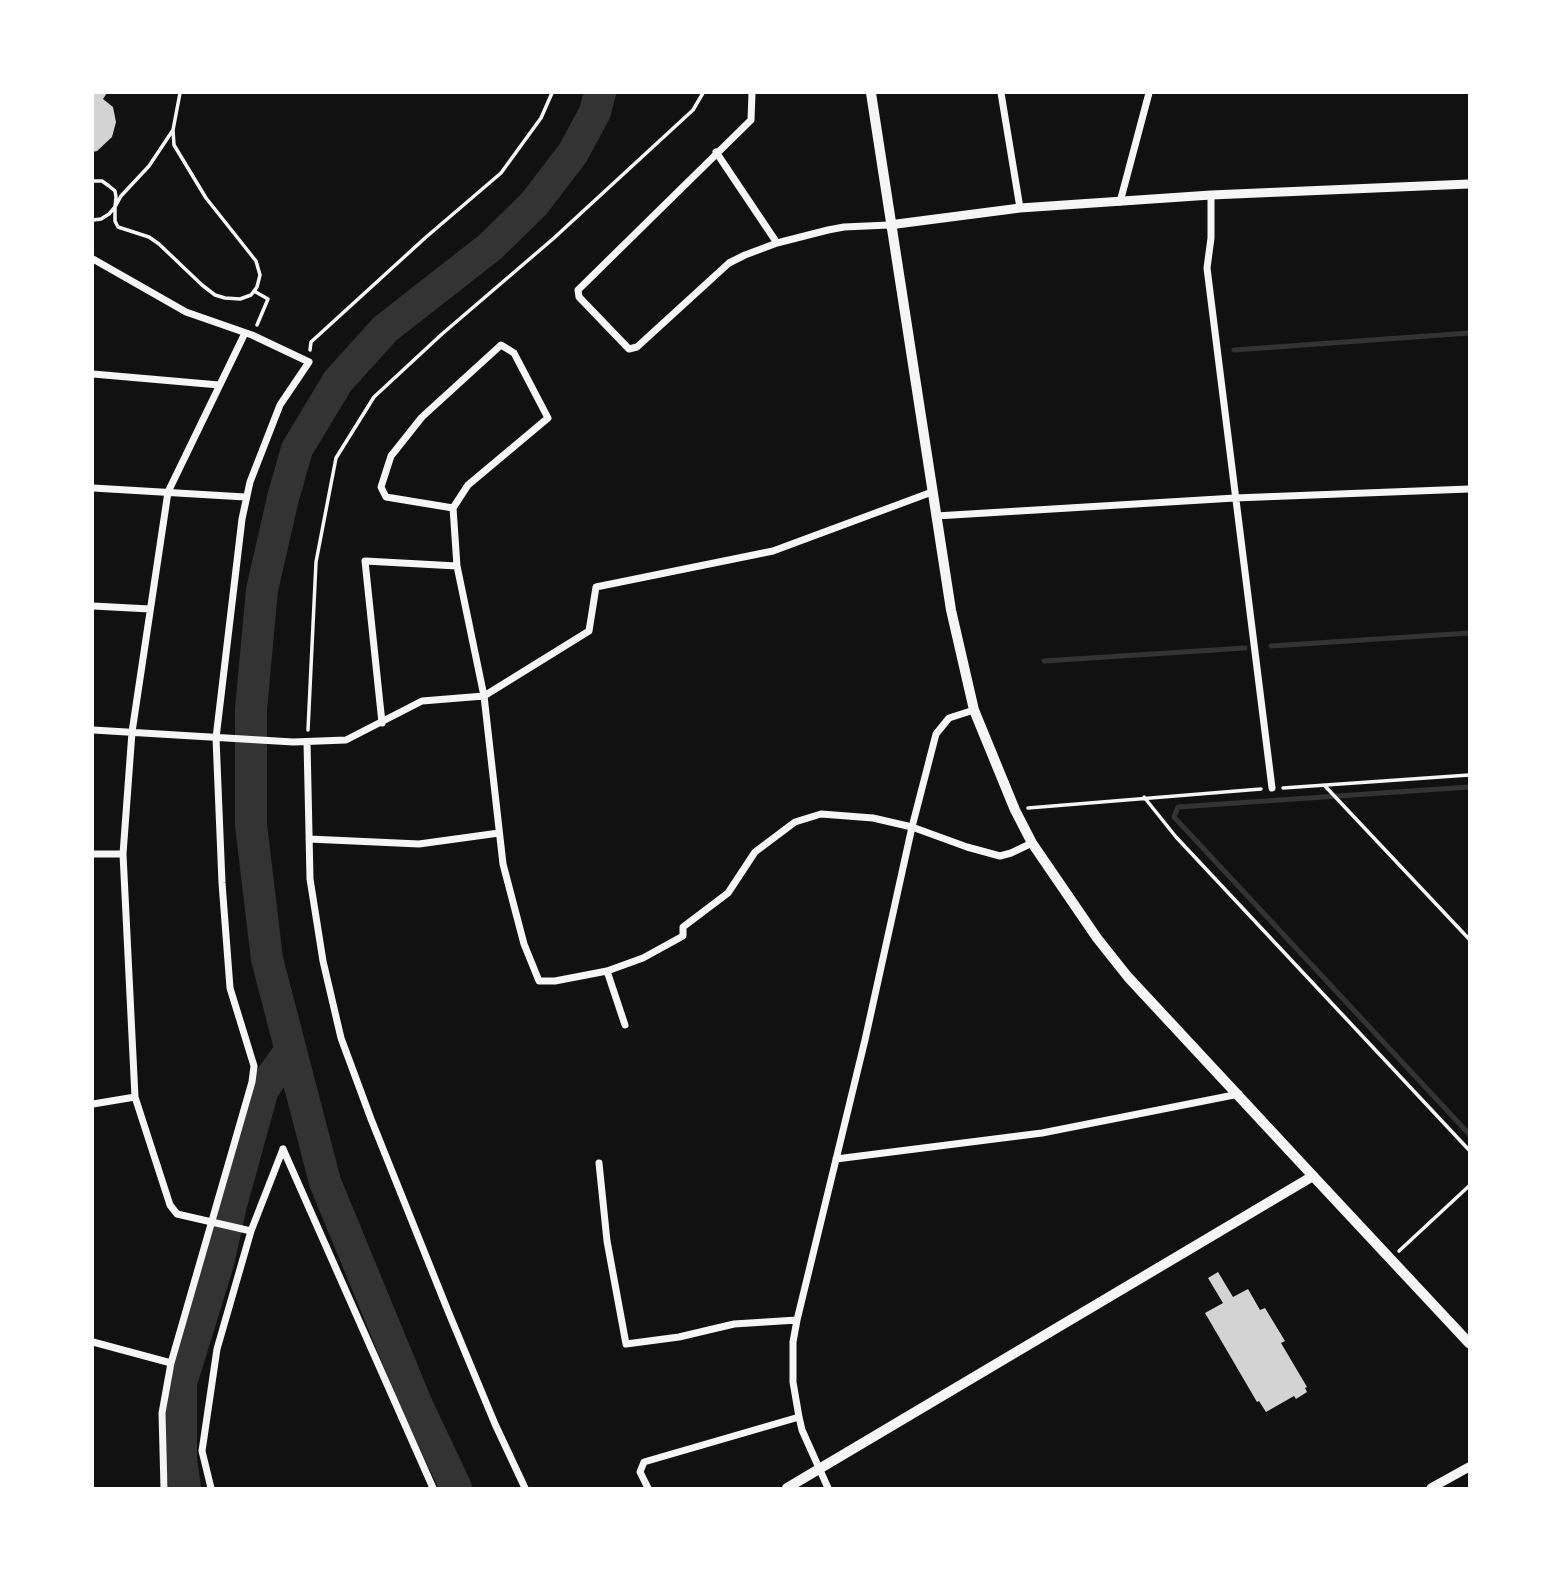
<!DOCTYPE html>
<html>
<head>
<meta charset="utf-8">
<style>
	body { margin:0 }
	#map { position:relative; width:1562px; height:1581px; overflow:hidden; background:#111; font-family:"Exo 2",sans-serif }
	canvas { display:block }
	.frame { position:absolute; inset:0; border:94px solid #fff; pointer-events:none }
</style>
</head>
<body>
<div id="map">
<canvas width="1562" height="1581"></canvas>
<div class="frame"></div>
</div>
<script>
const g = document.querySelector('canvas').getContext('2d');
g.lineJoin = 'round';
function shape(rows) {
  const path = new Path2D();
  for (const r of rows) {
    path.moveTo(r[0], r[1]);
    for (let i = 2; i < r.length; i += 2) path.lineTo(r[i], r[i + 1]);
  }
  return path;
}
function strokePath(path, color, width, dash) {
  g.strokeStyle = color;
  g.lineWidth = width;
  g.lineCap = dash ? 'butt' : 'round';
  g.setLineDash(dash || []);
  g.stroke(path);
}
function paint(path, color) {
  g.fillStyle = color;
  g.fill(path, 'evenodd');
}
const stream = shape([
	[1234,350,1469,333],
	[1271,646,1469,633],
	[1044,661,1245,648],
	[1469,787,1178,807,1174,817,1469,1134]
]);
const river = shape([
	[185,1488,181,1459,181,1383,218,1263,231,1205,263,1089,290,1051],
	[456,1488,416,1403,325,1182,267,959,251,825,251,709,262,590,283,498,297,449,338,381,385,329,490,247,534,204,573,153,595,112,600,93]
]);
const building = shape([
	[93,93,107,93,103,99,113,107,116,122,112,137,97,151,93,152],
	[1218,1272,1233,1297,1248,1289,1260,1310,1265,1308,1285,1341,1281,1343,1307,1387,1305,1388,1307,1392,1296,1399,1294,1396,1266,1412,1259,1401,1257,1402,1205,1313,1223,1303,1208,1278]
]);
const path = shape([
	[173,130,149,166,121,196,115,207,115,221,118,227,149,237,159,244,202,285,215,295,225,298,240,299,251,295,257,287,260,275,256,261,206,198,174,145,173,130,180,93],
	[93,181,102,181,109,186,115,191,116,197,115,207,109,214,101,219,93,220],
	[254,291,268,299,257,325],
	[310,350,311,342,425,238,501,173,541,118,552,93],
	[308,730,316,562,336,458,374,397,442,334,554,238,693,110,703,93],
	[1324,785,1469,939],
	[1283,788,1469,775],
	[1144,797,1176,837,1469,1150],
	[1028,808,1261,789],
	[1399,1251,1469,1186]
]);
const minor = shape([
	[752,93,751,120,578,290,579,297,629,349,637,347,729,263,745,255,777,243,828,230,844,227,889,225],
	[1001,93,1020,208],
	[716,152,777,243],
	[1211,195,1211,238,1207,268,1272,788],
	[1120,202,1149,93],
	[93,259,186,312,252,335,309,362,280,405,250,482,242,519,216,738,222,883,230,988,254,1066,252,1082,171,1363,162,1413,164,1488],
	[245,333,168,492,132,732,123,854,135,1097,170,1205,177,1214,251,1231],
	[93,374,219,385],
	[93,488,245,497],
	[453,508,386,497,381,487,391,456,422,417,501,345,514,353,548,418,468,485,453,508,457,566],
	[936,516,1235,498,1469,489],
	[93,606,150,609],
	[382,723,365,561,457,566,484,696,503,864,524,944,539,981,555,981,607,971,643,958,683,936,683,927,728,893,755,852,795,822,821,814,873,818,912,827,967,847,1000,856,1011,853,1032,843],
	[93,730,293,742,346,740,422,701,484,696,589,631,596,587,773,551,932,492],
	[307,742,310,879,323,961,341,1038,371,1119,448,1311,495,1424,525,1488],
	[309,839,419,844,499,833],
	[93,854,123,854],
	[607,971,625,1025],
	[93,1104,135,1097],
	[283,1149,433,1488],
	[836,1159,1042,1133,1239,1094],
	[599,1163,607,1241,626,1344,679,1337,734,1324,797,1320],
	[93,1342,171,1363],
	[211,1488,202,1451,217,1349,251,1231,283,1149],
	[648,1488,640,1472,644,1462,799,1417],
	[828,1488,802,1430,799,1417,793,1382,793,1342,797,1320,865,1040,912,827,936,734,949,718,974,710]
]);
const tertiary = shape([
	[889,225,1020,208,1211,195,1469,184],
	[1431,1488,1469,1467]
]);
const secondary = shape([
	[871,93,951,610,974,710,1015,810,1032,843,1097,938,1128,977,1313,1176]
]);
const primary = shape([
	[787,1488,1313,1176,1469,1343]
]);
strokePath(stream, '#333', 5);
strokePath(river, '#333', 32);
paint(building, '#d3d3d3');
strokePath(path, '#f5f5f5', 3.5);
strokePath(minor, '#f5f5f5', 7);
strokePath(tertiary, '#f5f5f5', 9);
strokePath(secondary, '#f5f5f5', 10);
strokePath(primary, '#f5f5f5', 10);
</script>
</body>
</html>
